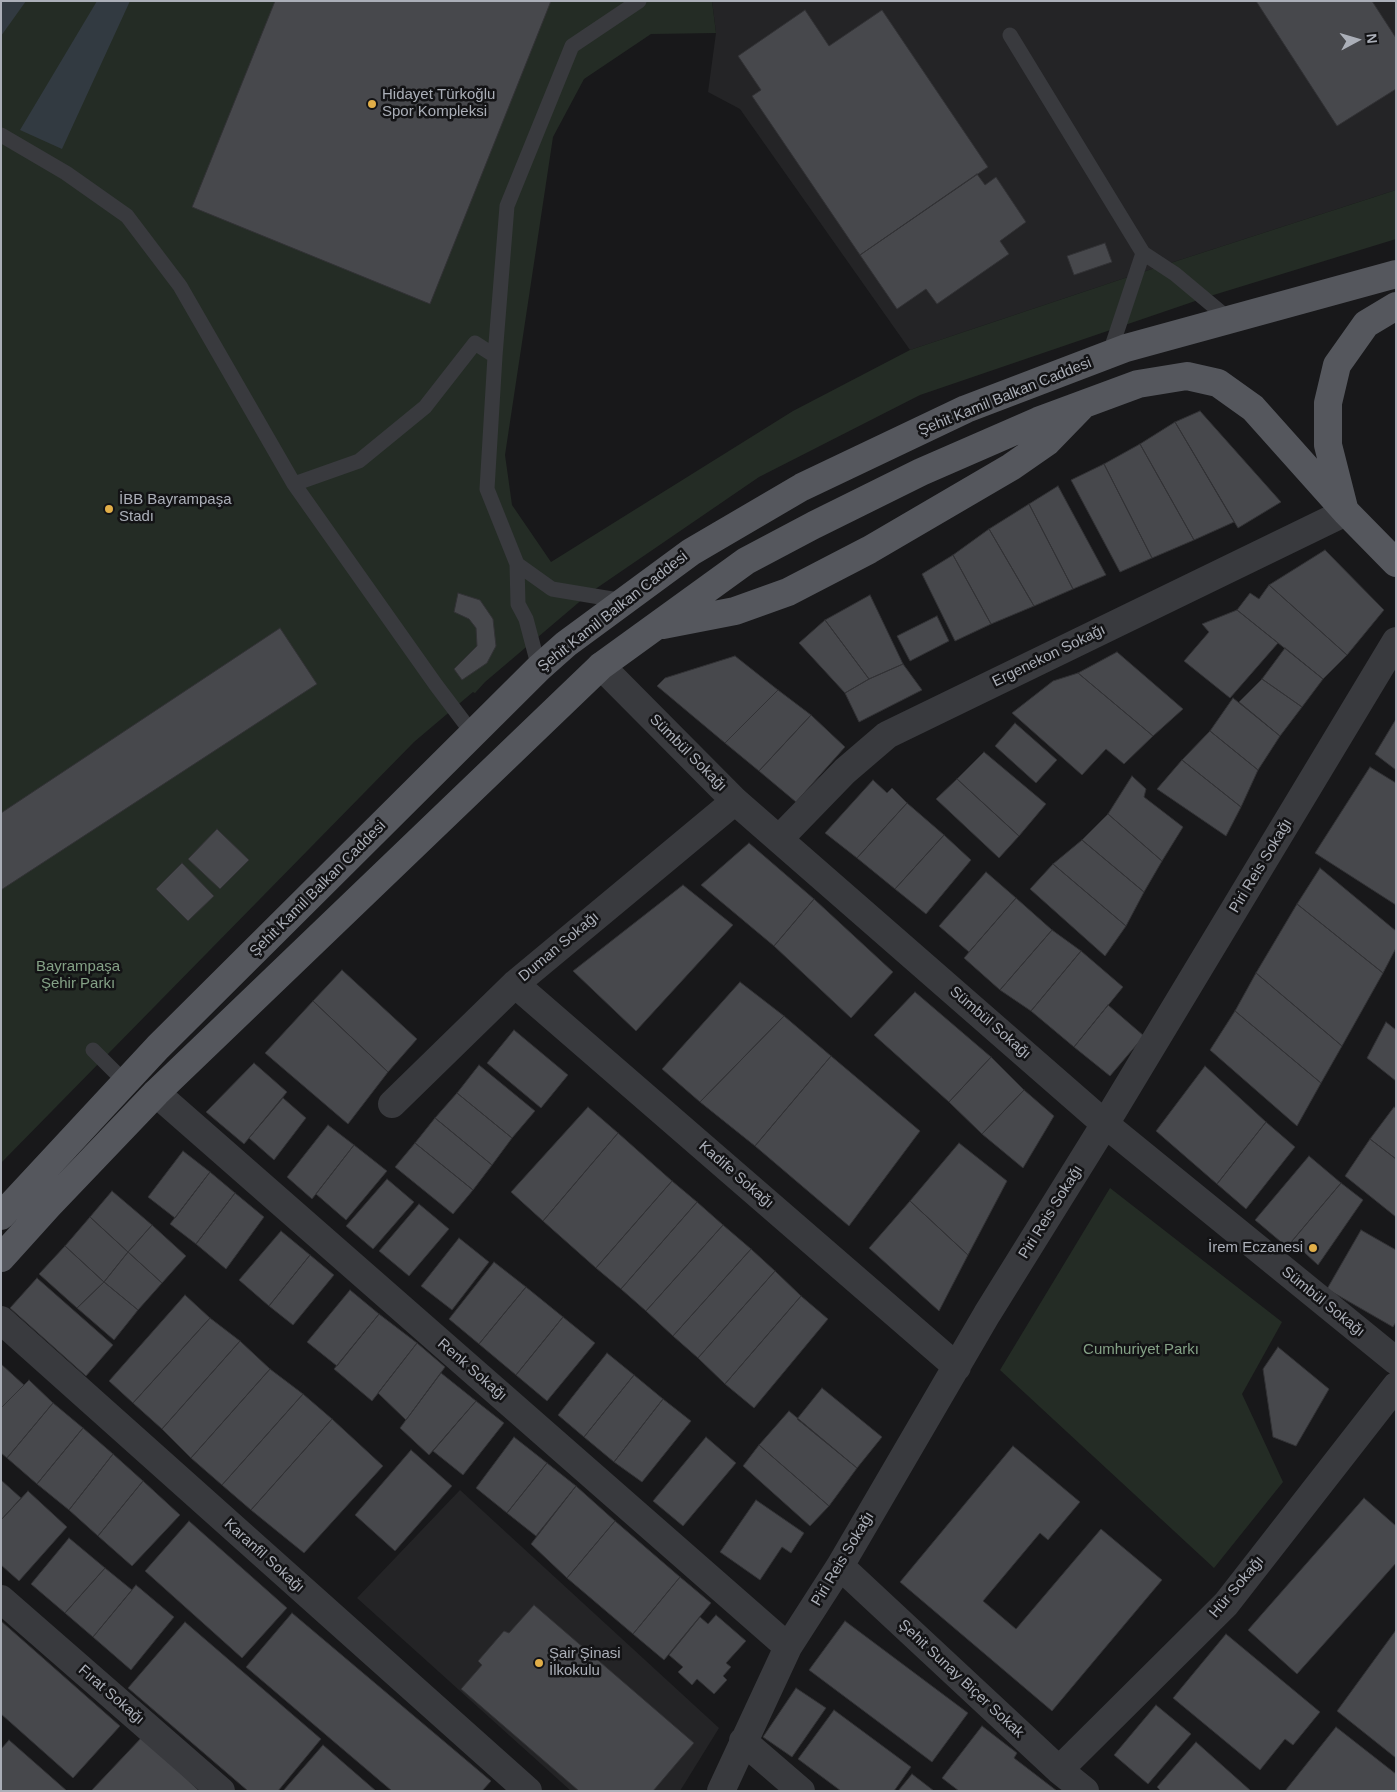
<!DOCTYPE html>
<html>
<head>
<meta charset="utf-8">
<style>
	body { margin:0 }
	#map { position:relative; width:1397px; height:1792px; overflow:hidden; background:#18181a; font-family:Arial,sans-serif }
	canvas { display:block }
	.frame { position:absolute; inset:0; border:2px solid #abafb8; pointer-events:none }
	.north { position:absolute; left:1332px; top:15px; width:50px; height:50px; -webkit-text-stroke:4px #131315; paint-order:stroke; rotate:84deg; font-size:14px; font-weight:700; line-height:20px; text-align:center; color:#abafb8 }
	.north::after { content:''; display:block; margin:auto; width:18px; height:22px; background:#abafb8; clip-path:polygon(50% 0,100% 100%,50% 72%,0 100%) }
</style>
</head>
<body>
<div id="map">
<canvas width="1397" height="1792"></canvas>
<div class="frame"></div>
<div class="north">N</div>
</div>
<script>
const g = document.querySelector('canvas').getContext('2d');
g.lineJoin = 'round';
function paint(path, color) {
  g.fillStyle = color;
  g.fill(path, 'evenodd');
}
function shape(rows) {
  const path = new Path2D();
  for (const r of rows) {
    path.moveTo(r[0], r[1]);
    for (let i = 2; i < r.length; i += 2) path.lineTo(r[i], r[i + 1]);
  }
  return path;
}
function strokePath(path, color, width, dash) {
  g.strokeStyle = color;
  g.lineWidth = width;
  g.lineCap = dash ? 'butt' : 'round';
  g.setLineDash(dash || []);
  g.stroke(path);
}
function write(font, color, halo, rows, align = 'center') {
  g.font = font + ' Arial,sans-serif';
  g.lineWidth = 5;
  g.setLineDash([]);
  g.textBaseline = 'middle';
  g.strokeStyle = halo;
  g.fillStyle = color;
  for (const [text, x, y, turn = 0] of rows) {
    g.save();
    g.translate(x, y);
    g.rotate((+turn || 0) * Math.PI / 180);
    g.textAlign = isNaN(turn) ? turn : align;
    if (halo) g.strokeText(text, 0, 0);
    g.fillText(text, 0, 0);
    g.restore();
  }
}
const built = shape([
	[712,1,1396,1,1396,190,1152,269,910,350,740,109,708,92,716,33],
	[460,1490,719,1728,680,1791,571,1791,357,1598]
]);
const green = shape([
	[1,1,712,1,716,33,651,34,584,79,553,137,505,455,512,505,551,562,793,411,910,350,1152,269,1396,190,1396,239,1207,297,920,395,759,477,591,592,485,682,475,693,473,692,414,742,1,1163],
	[1110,1188,1282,1322,1242,1394,1283,1482,1214,1568,1000,1370]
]);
const water = shape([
	[1,1,26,1,1,36],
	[97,1,130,1,62,149,20,130]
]);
const building = shape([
	[275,1,551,1,430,304,192,207,275,1],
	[1256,1,1372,1,1396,38,1396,89,1337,126,1256,1],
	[805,10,829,46,882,10,988,167,860,255,752,96,761,90,738,56,805,10],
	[977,174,985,185,996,177,1026,222,1000,241,1009,254,937,304,926,289,897,309,860,255,977,174],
	[1105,243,1112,262,1074,275,1067,256,1105,243],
	[1200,411,1281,502,1238,528,1175,422,1200,411],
	[1175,422,1234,522,1194,540,1140,444,1175,422],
	[1140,444,1194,540,1152,558,1104,464,1140,444],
	[1104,464,1152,558,1120,572,1071,480,1104,464],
	[1058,486,1106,575,1073,589,1029,504,1058,486],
	[1029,504,1073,589,1034,606,989,529,1029,504],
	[989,529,1034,606,991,624,953,555,989,529],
	[1325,550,1384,610,1347,655,1269,585,1325,550],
	[953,555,991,624,955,641,922,574,953,555],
	[1269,585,1347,655,1323,679,1237,610,1250,593,1259,599,1269,585],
	[458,593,480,600,493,619,496,646,487,663,462,680,454,669,477,646,476,628,469,619,454,612,458,593],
	[870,595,903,664,869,679,825,620,870,595],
	[1237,610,1278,643,1230,698,1184,661,1209,632,1202,624,1237,610],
	[937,616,949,641,910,661,897,636,937,616],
	[825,620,869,679,845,693,799,643,825,620],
	[280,628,317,684,1,890,1,813,280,628],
	[1285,648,1323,679,1302,707,1262,679,1285,648],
	[1117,652,1183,709,1153,736,1078,673,1117,652],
	[735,656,778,690,725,743,657,686,665,678,735,656],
	[903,664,922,690,859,722,845,693,869,679,903,664],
	[1078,673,1153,736,1124,764,1106,749,1082,775,1012,713,1053,681,1078,673],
	[1262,679,1302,707,1280,736,1239,702,1262,679],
	[778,690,811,715,759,771,725,743,778,690],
	[1233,698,1280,736,1258,770,1210,731,1233,698],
	[811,715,845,747,796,802,759,771,811,715],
	[1396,719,1396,770,1375,754,1396,719],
	[1015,723,1057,760,1036,783,995,746,1015,723],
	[1210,731,1258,770,1241,807,1182,760,1210,731],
	[984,752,1046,804,1019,836,957,779,984,752],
	[1182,760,1241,807,1226,836,1157,789,1182,760],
	[1370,767,1396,783,1396,905,1315,853,1370,767],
	[1132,776,1146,789,1144,797,1183,827,1162,861,1108,814,1132,776],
	[957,779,1019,836,999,858,936,799,957,779],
	[873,780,887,793,892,788,907,803,857,858,825,833,873,780],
	[907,803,944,835,895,889,857,858,907,803],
	[1108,814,1162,861,1144,892,1082,840,1108,814],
	[217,829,249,860,220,889,188,859,217,829],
	[944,835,971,860,926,914,895,889,944,835],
	[1082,840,1144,892,1126,926,1053,864,1082,840],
	[749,843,814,899,774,946,701,885,749,843],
	[182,863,214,896,188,921,156,889,182,863],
	[1053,864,1126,926,1105,956,1030,889,1053,864],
	[1320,868,1396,931,1396,948,1383,973,1297,904,1320,868],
	[986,872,1016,898,969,952,939,926,986,872],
	[683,885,733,925,636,1031,573,971,683,885],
	[1016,898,1052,930,1000,990,964,958,1016,898],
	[814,899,893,972,851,1018,774,946,814,899],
	[1297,904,1383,973,1342,1046,1256,973,1297,904],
	[1052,930,1081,951,1031,1011,1000,990,1052,930],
	[1081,951,1123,987,1074,1047,1031,1011,1081,951],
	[342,970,417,1039,388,1072,313,1001,342,970],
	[1256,973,1342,1046,1321,1083,1235,1011,1256,973],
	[740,982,784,1016,700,1102,662,1069,740,982],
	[915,992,991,1057,949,1102,874,1035,915,992],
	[313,1001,388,1072,348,1124,265,1053,313,1001],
	[1108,1005,1144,1036,1110,1076,1074,1047,1108,1005],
	[1235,1011,1321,1083,1297,1126,1210,1050,1235,1011],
	[784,1016,831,1056,755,1146,700,1102,784,1016],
	[1386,1022,1396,1030,1396,1081,1367,1058,1386,1022],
	[514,1030,568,1075,541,1108,487,1063,514,1030],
	[831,1056,920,1131,849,1226,755,1146,831,1056],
	[991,1057,1024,1090,982,1134,949,1102,991,1057],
	[254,1063,287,1092,244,1144,206,1112,254,1063],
	[479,1065,535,1111,512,1138,457,1093,479,1065],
	[1205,1066,1266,1122,1217,1184,1156,1131,1205,1066],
	[1024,1090,1054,1116,1023,1168,982,1134,1024,1090],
	[457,1093,512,1138,492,1165,435,1118,457,1093],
	[283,1098,306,1118,274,1160,249,1138,283,1098],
	[588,1107,618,1133,543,1221,511,1192,588,1107],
	[1394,1107,1396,1109,1396,1159,1370,1139,1394,1107],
	[435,1118,492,1165,473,1190,415,1143,435,1118],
	[1266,1122,1295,1147,1246,1209,1217,1184,1266,1122],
	[328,1125,354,1145,312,1199,287,1177,328,1125],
	[618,1133,672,1181,596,1268,543,1221,618,1133],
	[1370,1139,1396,1159,1396,1217,1345,1176,1370,1139],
	[415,1143,473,1190,453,1214,395,1167,415,1143],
	[959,1143,1007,1181,968,1255,910,1201,959,1143],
	[354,1145,387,1171,346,1220,316,1194,354,1145],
	[183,1151,210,1172,175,1218,148,1197,183,1151],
	[1309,1156,1341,1183,1287,1247,1255,1220,1309,1156],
	[210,1172,235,1193,196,1244,170,1224,210,1172],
	[387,1179,414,1202,373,1249,346,1226,387,1179],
	[672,1181,697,1202,621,1289,596,1268,672,1181],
	[1341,1183,1363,1200,1318,1265,1292,1241,1341,1183],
	[112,1191,152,1225,128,1252,90,1217,112,1191],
	[235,1193,264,1217,226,1269,196,1244,235,1193],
	[910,1201,968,1255,939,1311,869,1248,910,1201],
	[697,1202,723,1225,646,1311,621,1289,697,1202],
	[419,1204,449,1229,409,1276,379,1251,419,1204],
	[90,1217,128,1252,104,1282,65,1246,90,1217],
	[152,1225,186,1256,162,1283,128,1252,152,1225],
	[723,1225,751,1249,673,1336,646,1311,723,1225],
	[1361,1230,1396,1250,1396,1322,1393,1327,1327,1289,1361,1230],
	[281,1231,310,1255,269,1306,239,1280,281,1231],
	[459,1238,489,1262,452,1310,421,1286,459,1238],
	[65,1246,104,1282,77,1308,39,1274,65,1246],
	[751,1249,775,1271,698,1358,673,1336,751,1249],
	[128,1252,162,1283,138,1310,104,1282,128,1252],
	[310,1255,334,1275,293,1325,269,1306,310,1255],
	[494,1262,526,1287,479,1344,449,1319,494,1262],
	[775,1271,801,1296,725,1384,698,1358,775,1271],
	[37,1278,113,1345,86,1376,10,1308,37,1278],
	[104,1282,138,1310,114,1340,77,1308,104,1282],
	[526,1287,563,1317,516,1375,479,1344,526,1287],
	[350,1290,379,1314,337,1366,307,1342,350,1290],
	[185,1295,210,1318,133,1403,109,1381,185,1295],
	[801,1296,828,1319,754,1408,725,1384,801,1296],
	[379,1314,417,1343,372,1401,334,1369,379,1314],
	[563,1317,595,1343,547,1401,516,1375,563,1317],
	[210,1318,240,1341,162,1429,133,1403,210,1318],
	[240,1341,270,1369,191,1458,162,1429,240,1341],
	[417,1343,445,1367,406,1420,378,1393,417,1343],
	[1278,1347,1329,1389,1296,1446,1273,1437,1263,1369,1278,1347],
	[607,1353,634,1375,584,1437,558,1415,607,1353],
	[1,1364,24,1385,1,1408,1,1364],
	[270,1369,303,1394,222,1485,191,1458,270,1369],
	[441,1373,476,1401,429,1455,400,1428,441,1373],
	[634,1375,663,1399,614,1462,584,1437,634,1375],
	[29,1380,53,1403,7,1458,1,1453,1,1408,29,1380],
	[822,1388,882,1437,857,1468,797,1419,822,1388],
	[303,1394,332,1419,251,1510,222,1485,303,1394],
	[663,1399,691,1421,642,1482,614,1462,663,1399],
	[476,1401,504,1423,463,1475,433,1451,476,1401],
	[53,1403,83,1428,37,1484,7,1458,53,1403],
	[789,1411,857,1468,829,1506,759,1445,789,1411],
	[332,1419,383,1466,304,1553,251,1510,332,1419],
	[83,1428,113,1454,69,1510,37,1484,83,1428],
	[514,1437,547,1463,507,1513,476,1488,514,1437],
	[706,1437,736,1463,683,1526,653,1501,706,1437],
	[759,1445,829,1506,810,1526,743,1466,759,1445],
	[1013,1446,1080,1502,1048,1540,1040,1533,983,1601,1016,1629,1101,1529,1162,1580,1052,1711,900,1582,1013,1446],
	[411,1450,452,1486,395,1551,355,1515,411,1450],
	[113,1454,143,1481,98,1536,69,1510,113,1454],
	[547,1463,576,1486,536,1536,507,1513,547,1463],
	[1,1480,21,1498,1,1520,1,1480],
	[143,1481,180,1515,132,1566,98,1536,143,1481],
	[576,1486,615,1521,567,1578,531,1544,576,1486],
	[28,1491,67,1527,19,1581,1,1565,1,1520,28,1491],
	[1364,1498,1396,1526,1396,1563,1297,1674,1248,1630,1364,1498],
	[756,1500,804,1533,791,1553,782,1547,760,1580,720,1552,756,1500],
	[189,1521,287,1608,242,1658,145,1571,189,1521],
	[615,1521,680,1577,633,1634,567,1578,615,1521],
	[69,1538,105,1568,65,1613,31,1584,69,1538],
	[105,1568,132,1590,93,1637,65,1613,105,1568],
	[680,1577,711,1603,664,1660,633,1634,680,1577],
	[136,1585,174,1617,131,1670,93,1637,136,1585],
	[534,1605,694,1743,653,1791,579,1791,461,1689,482,1665,478,1661,504,1631,509,1633,534,1605],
	[292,1613,491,1781,482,1791,392,1791,246,1667,292,1613],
	[716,1615,746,1641,726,1663,731,1667,723,1676,727,1680,714,1694,697,1679,692,1685,678,1672,683,1667,669,1655,700,1617,708,1624,716,1615],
	[1,1621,120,1726,73,1778,1,1714,1,1621],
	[845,1621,968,1713,932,1762,809,1670,845,1621],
	[185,1622,321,1739,278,1791,248,1791,128,1688,185,1622],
	[1396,1630,1396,1758,1337,1711,1396,1630],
	[1226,1634,1320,1712,1293,1745,1285,1739,1260,1770,1173,1698,1226,1634],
	[796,1688,826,1708,792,1757,763,1737,796,1688],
	[1156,1705,1191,1734,1148,1784,1114,1755,1156,1705],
	[834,1710,911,1767,894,1791,841,1791,798,1759,834,1710],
	[982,1726,1017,1753,1014,1758,1057,1791,959,1791,942,1778,982,1726],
	[1336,1727,1396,1774,1396,1791,1285,1791,1336,1727],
	[143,1736,199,1791,91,1791,143,1736],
	[9,1740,67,1791,1,1791,1,1749,9,1740],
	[1196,1742,1251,1791,1161,1791,1157,1787,1196,1742],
	[323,1745,376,1791,283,1791,323,1745],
	[912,1774,934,1791,898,1791,912,1774]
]);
const service = shape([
	[1010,35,1143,253,1175,274,1230,320],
	[1,135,66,173,127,216,180,286,294,484,436,685,473,734],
	[1109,355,1143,253],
	[495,356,487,489,517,564,518,604,526,619,539,668],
	[294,484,359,461,425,407,475,343,495,356,507,206,572,46,639,1],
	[517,564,552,589,624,601],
	[93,1050,125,1082]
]);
const minor = shape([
	[601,666,735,801,1105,1124,1396,1361],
	[780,838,845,771,887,735,1346,512],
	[515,984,957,1367],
	[156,1093,788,1647],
	[392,1104,515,984,735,801],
	[1,1320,528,1791],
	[840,1566,1059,1770,1085,1791],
	[1,1599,221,1791],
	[743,1741,801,1791],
	[1059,1770,1226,1604,1396,1386],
	[721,1791,788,1647,840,1566,987,1314,1105,1124,1396,641]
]);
const primary = shape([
	[1344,508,1328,445,1328,403,1337,365,1366,324,1396,306],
	[663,625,735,611,788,592,869,550,1011,467,1047,442,1080,408],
	[1,1216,158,1047,539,668,566,644,691,552,802,487,966,409,1126,348,1396,274],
	[1,1258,48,1206,156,1093,601,666,746,561,814,525,921,472,1038,421,1138,384,1187,376,1218,383,1253,408,1346,512,1396,563]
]);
const markers = [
	[372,104,5,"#e1ae48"],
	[109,509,5,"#e1ae48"],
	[1313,1248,5,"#e1ae48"],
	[539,1663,5,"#e1ae48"]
];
const poiNames = [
	["Hidayet Türkoğlu",382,95],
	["Spor Kompleksi",382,112],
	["İBB Bayrampaşa",119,500],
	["Stadı",119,517],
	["İrem Eczanesi",1303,1248,"right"],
	["Şair Şinasi",549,1654],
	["İlkokulu",549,1671]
];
const streetNames = [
	["Şehit Kamil Balkan Caddesi",1005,397,-22],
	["Şehit Kamil Balkan Caddesi",613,612,-38],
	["Ergenekon Sokağı",1049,656,-26],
	["Sümbül Sokağı",688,753,45],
	["Piri Reis Sokağı",1261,866,-59],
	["Şehit Kamil Balkan Caddesi",318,889,-45],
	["Duman Sokağı",559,947,-40],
	["Sümbül Sokağı",990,1023,41],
	["Kadife Sokağı",736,1175,41],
	["Piri Reis Sokağı",1051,1212,-58],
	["Sümbül Sokağı",1323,1302,39],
	["Renk Sokağı",472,1370,41],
	["Karanfil Sokağı",264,1556,42],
	["Piri Reis Sokağı",843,1559,-59],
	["Hür Sokağı",1237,1587,-50],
	["Şehit Sunay Biçer Sokak",961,1679,43],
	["Fırat Sokağı",111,1695,41]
];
const parkNames = [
	["Bayrampaşa",78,967],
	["Şehir Parkı",78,984],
	["Cumhuriyet Parkı",1141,1350]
];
paint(built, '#242426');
paint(green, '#242c25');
paint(water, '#323a41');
paint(building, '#47484c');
strokePath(building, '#323235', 1);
strokePath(service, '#393a3e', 15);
strokePath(minor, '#393a3e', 28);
strokePath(primary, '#55575d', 28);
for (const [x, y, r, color] of markers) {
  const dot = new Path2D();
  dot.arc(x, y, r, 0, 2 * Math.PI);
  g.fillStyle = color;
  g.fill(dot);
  strokePath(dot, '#131315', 2);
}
write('15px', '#abafb8', '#131315', poiNames, 'left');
write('15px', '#abafb8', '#131315', streetNames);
write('15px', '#84a186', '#131315', parkNames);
</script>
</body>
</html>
